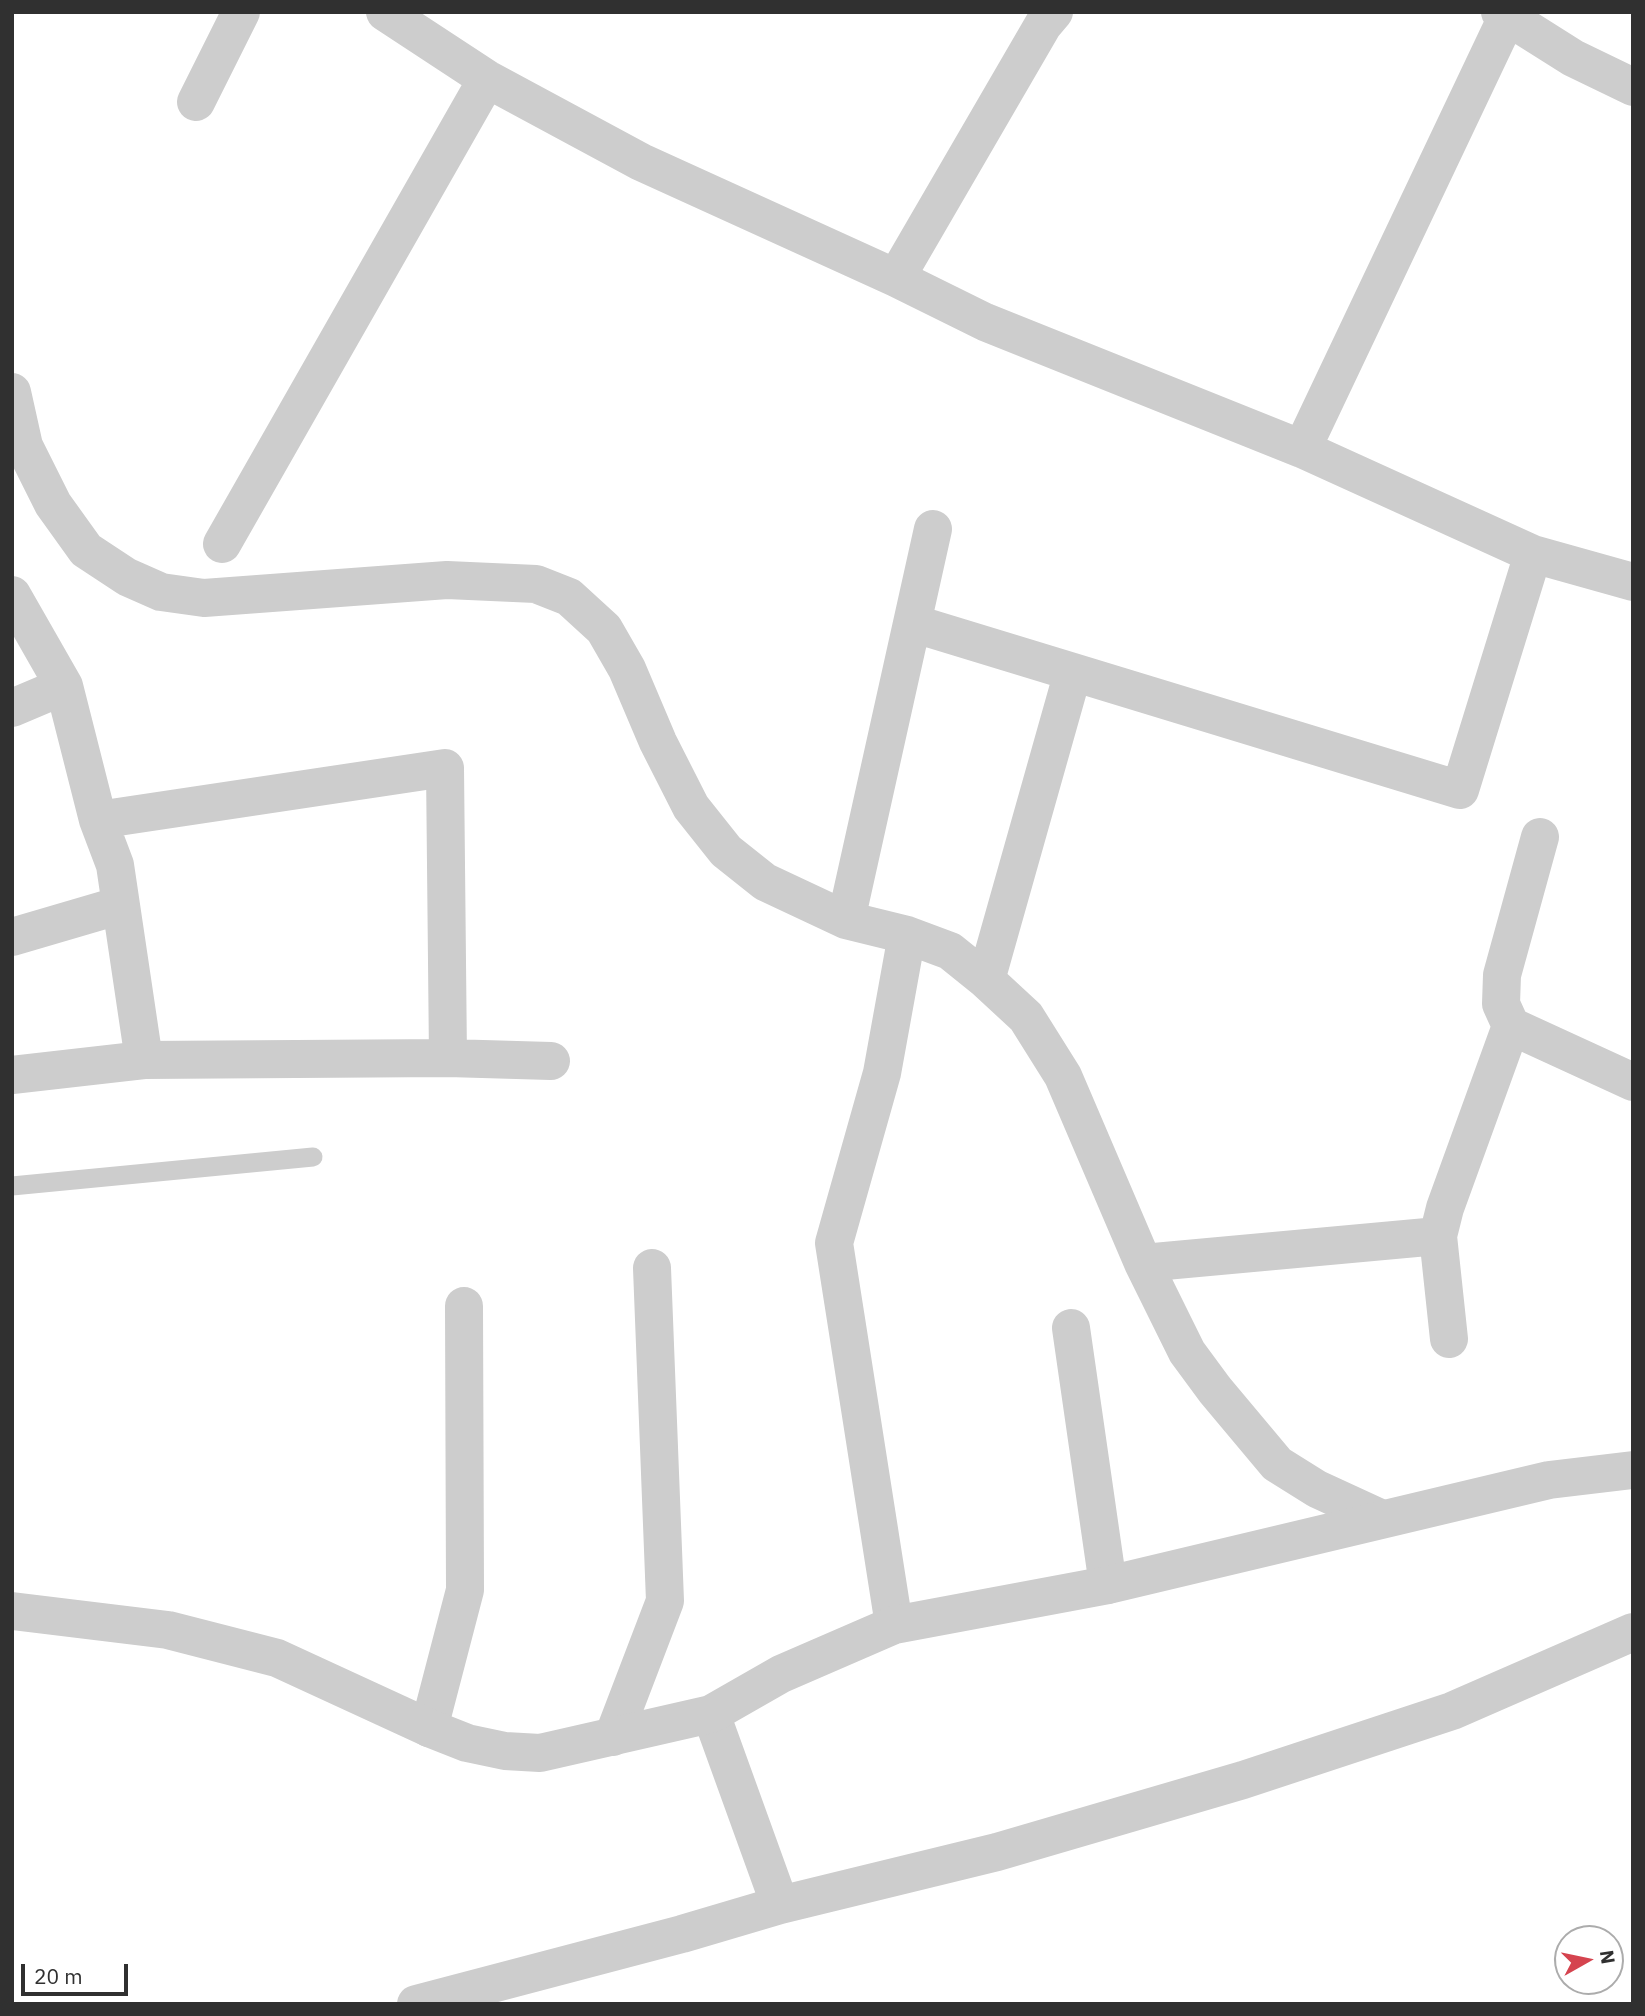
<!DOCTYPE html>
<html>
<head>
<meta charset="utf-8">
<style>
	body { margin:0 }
	#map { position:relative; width:1645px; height:2016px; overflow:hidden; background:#fff; font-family:"IBM Plex Sans",sans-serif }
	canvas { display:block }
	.frame { position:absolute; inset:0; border:14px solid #303030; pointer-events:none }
	.north { position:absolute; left:1554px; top:1925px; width:70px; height:70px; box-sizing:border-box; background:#fff; border:2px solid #acacac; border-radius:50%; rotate:81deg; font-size:19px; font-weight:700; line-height:28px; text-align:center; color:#303030 }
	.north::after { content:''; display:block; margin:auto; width:24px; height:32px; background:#d5444f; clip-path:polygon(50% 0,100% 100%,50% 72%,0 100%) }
	.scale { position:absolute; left:21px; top:1964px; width:107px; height:32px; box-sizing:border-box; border:4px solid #303030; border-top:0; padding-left:9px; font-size:21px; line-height:24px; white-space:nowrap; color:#303030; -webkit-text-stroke:5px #fff; paint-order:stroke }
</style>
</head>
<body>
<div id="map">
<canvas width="1645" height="2016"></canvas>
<div class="frame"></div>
<div class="north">N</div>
<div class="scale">20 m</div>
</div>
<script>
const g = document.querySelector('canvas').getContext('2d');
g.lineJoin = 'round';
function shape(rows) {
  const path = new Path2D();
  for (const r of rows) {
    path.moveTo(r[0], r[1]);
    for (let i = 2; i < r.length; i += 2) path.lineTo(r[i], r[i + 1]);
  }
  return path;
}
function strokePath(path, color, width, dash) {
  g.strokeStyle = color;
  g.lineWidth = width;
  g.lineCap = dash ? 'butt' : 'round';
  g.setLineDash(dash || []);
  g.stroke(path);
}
const service = shape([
	[12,1186,313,1157]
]);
const minor = shape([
	[385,12,487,79,641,162,896,278,985,322,1302,449,1533,554,1633,582],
	[1500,12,1573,58,1633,87],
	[196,102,241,12],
	[896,278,1043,25,1054,12],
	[12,392,24,446,53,504,86,550,127,577,161,592,204,598,447,580,536,584,569,597,604,629,627,669,658,742,691,807,726,851,765,882,846,920,907,935,950,951,986,980,1026,1017,1063,1076,1143,1263,1187,1352,1215,1390,1277,1464,1317,1489,1380,1518],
	[1302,449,1507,17],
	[222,544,487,79],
	[12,595,64,686,98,820,115,865,144,1060],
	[912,623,1460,790,1533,554],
	[12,708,64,686],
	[98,820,445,768,448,1058],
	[1540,837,1502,975,1501,1004,1511,1026,1633,1082],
	[846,920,933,529],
	[12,937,121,905],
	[986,980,1073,672],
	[12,1075,144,1060,448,1058,551,1061],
	[1143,1263,1438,1236],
	[1071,1328,1108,1585],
	[1449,1339,1438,1236,1445,1208,1511,1026],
	[894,1625,834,1243,882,1073,907,935],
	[711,1714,780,1905],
	[429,1728,465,1590,464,1306],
	[613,1737,665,1601,652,1268],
	[416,2004,682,1934,780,1905,997,1852,1243,1780,1452,1711,1633,1632]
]);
const tertiary = shape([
	[12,1611,168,1630,277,1658,429,1728,467,1743,505,1751,540,1753,711,1714,781,1674,894,1625,1108,1585,1549,1480,1633,1470]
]);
strokePath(service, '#cdcdcd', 19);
strokePath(minor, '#cdcdcd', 38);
strokePath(tertiary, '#cdcdcd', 38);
</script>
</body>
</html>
